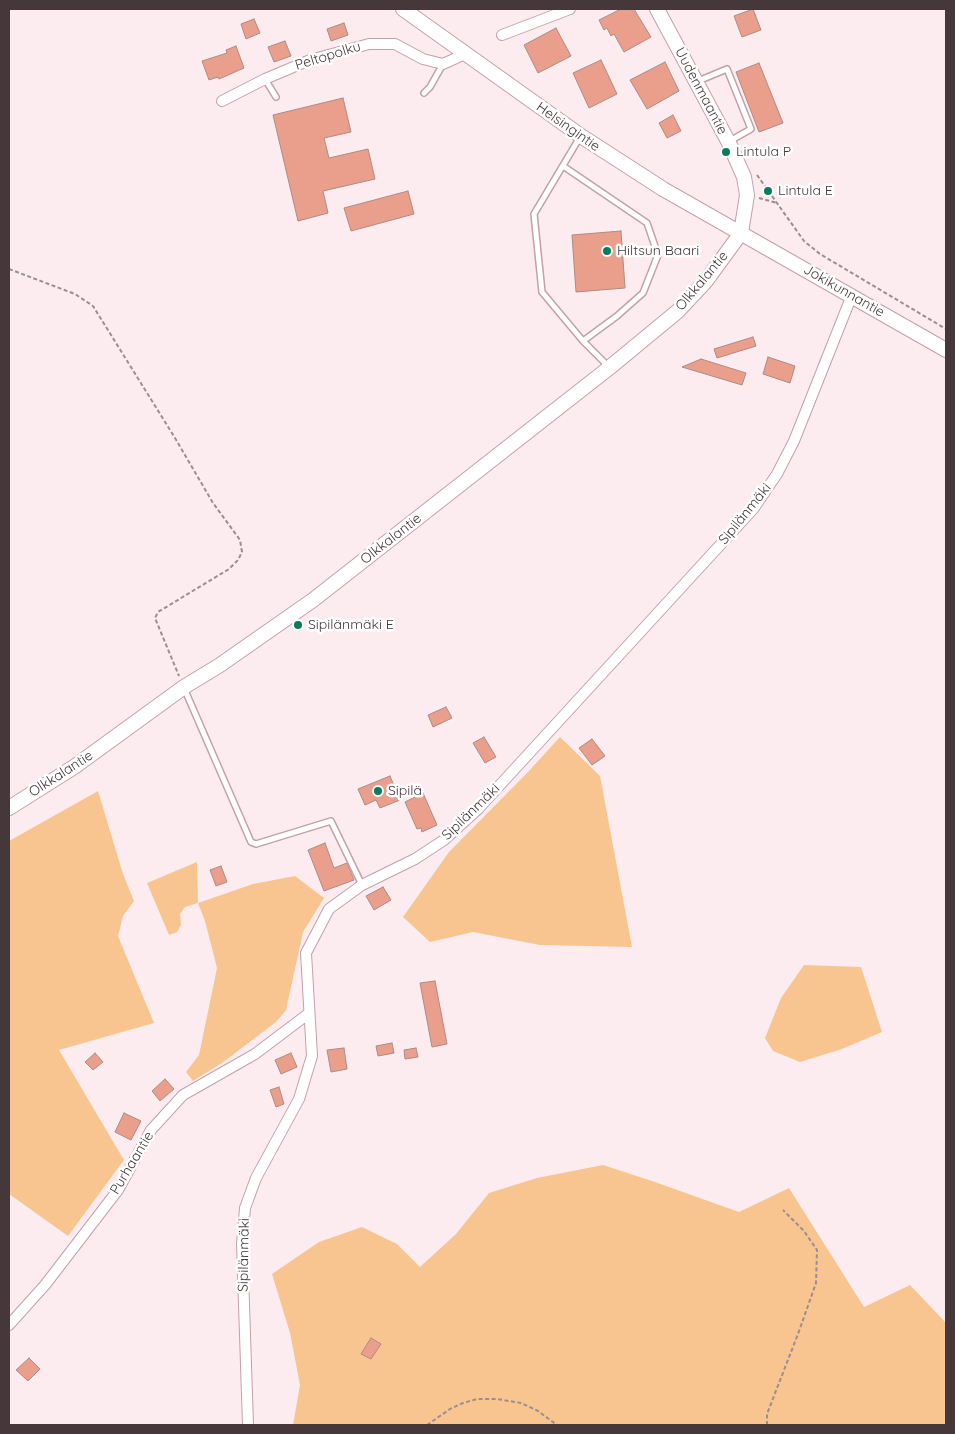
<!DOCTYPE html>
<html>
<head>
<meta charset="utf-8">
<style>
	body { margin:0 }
	#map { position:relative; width:955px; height:1434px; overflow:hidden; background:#fcecf0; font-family:Quicksand,sans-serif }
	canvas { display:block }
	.frame { position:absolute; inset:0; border:10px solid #46373b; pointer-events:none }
</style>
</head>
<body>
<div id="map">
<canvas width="955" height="1434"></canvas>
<div class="frame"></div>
</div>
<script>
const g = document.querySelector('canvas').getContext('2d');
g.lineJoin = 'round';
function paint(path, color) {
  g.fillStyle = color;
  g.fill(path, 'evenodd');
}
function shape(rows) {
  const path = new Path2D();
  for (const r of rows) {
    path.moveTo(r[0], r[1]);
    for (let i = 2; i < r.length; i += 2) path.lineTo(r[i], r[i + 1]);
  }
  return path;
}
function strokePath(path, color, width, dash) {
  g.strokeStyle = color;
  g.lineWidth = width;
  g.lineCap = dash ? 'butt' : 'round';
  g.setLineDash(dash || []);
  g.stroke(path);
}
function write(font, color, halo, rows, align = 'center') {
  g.font = font + ' Quicksand,sans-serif';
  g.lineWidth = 5;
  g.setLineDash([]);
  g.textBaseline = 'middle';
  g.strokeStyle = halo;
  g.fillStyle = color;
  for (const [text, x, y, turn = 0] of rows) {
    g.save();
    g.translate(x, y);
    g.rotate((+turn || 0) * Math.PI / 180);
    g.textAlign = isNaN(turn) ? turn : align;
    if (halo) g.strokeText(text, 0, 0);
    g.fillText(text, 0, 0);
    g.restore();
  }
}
const green = shape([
	[560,737,600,776,632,947,540,945,473,932,430,942,403,917,449,852,528,772],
	[98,791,123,874,134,901,123,916,118,936,154,1023,59,1050,124,1160,68,1236,9,1194,9,841],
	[197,862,198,903,253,884,295,876,324,898,303,932,286,1010,276,1022,222,1063,193,1081,186,1072,199,1055,217,968,205,921,198,903,185,907,180,914,181,925,177,932,169,935,147,883],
	[804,965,861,967,882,1032,842,1049,800,1062,773,1051,765,1038,781,998],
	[603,1165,655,1182,739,1212,789,1188,864,1307,910,1285,946,1323,946,1425,293,1425,300,1385,290,1333,272,1274,319,1242,362,1227,397,1244,420,1267,456,1234,489,1193,537,1178]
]);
const building = shape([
	[621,9,634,9,651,37,624,52,614,34,611,36,607,28,604,30,599,20,621,9],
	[753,9,761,30,742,37,734,16,753,9],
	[254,19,260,33,246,39,241,24,254,19],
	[344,23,348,35,331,41,327,29,344,23],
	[556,28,571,56,538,73,524,45,556,28],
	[285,41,291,56,274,62,268,47,285,41],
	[236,46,244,68,219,79,218,77,209,80,202,61,227,53,226,50,236,46],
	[601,60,617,94,589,108,573,73,601,60],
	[665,62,679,91,647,109,630,80,665,62],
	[759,63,783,123,759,132,736,72,759,63],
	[343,98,351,132,324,138,329,158,368,149,375,179,323,191,328,213,298,221,273,115,343,98],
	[673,115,681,131,667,138,659,123,673,115],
	[408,191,414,214,351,231,344,208,408,191],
	[621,231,625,288,576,292,572,235,621,231],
	[753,337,756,346,717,358,714,349,753,337],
	[768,357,795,366,790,383,763,374,768,357],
	[701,359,746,373,742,385,682,367,701,359],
	[446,707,452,718,433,727,428,715,446,707],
	[484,737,496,757,485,763,473,743,484,737],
	[592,739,605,756,592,765,579,748,592,739],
	[390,776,400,800,380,808,376,800,365,805,358,789,390,776],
	[423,793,437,825,422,832,421,828,417,829,405,802,423,793],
	[325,843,334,868,347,863,354,880,324,891,308,850,325,843],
	[221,866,227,882,216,886,210,870,221,866],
	[383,887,391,900,374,910,366,896,383,887],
	[435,981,447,1044,432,1047,420,983,435,981],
	[392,1043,394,1053,378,1056,376,1046,392,1043],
	[344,1048,347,1069,331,1072,327,1050,344,1048],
	[416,1048,418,1057,405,1059,404,1050,416,1048],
	[95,1053,103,1062,93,1070,85,1062,95,1053],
	[291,1053,297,1067,281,1074,275,1060,291,1053],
	[165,1079,174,1089,160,1101,152,1091,165,1079],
	[279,1087,284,1104,276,1107,270,1090,279,1087],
	[124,1113,141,1121,131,1140,115,1132,124,1113],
	[371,1338,381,1344,371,1359,361,1354,371,1338],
	[29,1358,40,1369,28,1381,16,1370,29,1358]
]);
const path = shape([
	[757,175,804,241,820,254,946,329],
	[759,198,777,203],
	[9,269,75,294,93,306,175,438,213,503,240,540,242,552,238,560,229,569,158,612,155,618,179,676],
	[427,1425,450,1409,463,1403,477,1399,497,1399,521,1403,538,1411,557,1425],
	[767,1425,767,1414,798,1334,816,1283,817,1250,804,1231,783,1210]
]);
const lane = shape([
	[265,79,276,97],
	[698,81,727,69,751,129,728,142],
	[424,93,430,87,443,64],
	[580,137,534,214,542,292,583,341,609,367],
	[563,166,647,223,658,255,643,293,617,316,583,341],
	[184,688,251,842,256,844,331,821,362,885]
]);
const street = shape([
	[502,35,570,9],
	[222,101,265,79,310,60,369,44,395,44,423,59,443,64,465,54],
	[9,1325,45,1285,118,1190,151,1130,183,1095,255,1054,308,1014],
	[248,1425,242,1244,245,1208,256,1178,299,1099,312,1056,306,953,329,909,362,885,415,859,444,840,478,809,754,508,777,474,794,441,852,295]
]);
const secondary = shape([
	[403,9,581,136,663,189,946,350],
	[9,808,74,767,184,687,220,665,313,600,609,368,678,311,706,281,741,233,747,195,744,177,729,143,657,9]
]);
const markers = [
	[726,152,5,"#097d5b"],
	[768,191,5,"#097d5b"],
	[607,251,5,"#097d5b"],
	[298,625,5,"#097d5b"],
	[378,791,5,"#097d5b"]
];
const streetNames = [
	["Peltopolku",328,56,-17],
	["Uudenmaantie",701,91,62],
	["Helsingintie",568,127,35],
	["Olkkalantie",702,281,-50],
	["Jokikunnantie",844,291,30],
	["Sipilänmäki",745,514,-51],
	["Olkkalantie",391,539,-38],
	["Olkkalantie",61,774,-33],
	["Sipilänmäki",471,812,-44],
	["Purhaantie",132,1163,-59],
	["Sipilänmäki",244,1255,-89]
];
const poiNames = [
	["Lintula P",736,152],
	["Lintula E",778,191],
	["Hiltsun Baari",617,251],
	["Sipilänmäki E",308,625],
	["Sipilä",388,791]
];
paint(green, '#f8c590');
paint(building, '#ea9f8d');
strokePath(building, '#ad8b82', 1);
strokePath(lane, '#c4a0a9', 8);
strokePath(street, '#c4a0a9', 12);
strokePath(secondary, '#c4a0a9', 16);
strokePath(path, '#9d8d91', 2, [4, 2.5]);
strokePath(lane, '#fff', 5);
strokePath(street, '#fff', 10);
strokePath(secondary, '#fff', 14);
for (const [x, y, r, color] of markers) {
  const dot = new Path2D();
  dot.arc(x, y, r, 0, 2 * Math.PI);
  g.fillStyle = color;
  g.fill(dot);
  strokePath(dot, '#fff', 2);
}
write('14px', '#46373b', '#fff', streetNames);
write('14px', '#46373b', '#fff', poiNames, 'left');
</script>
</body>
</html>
